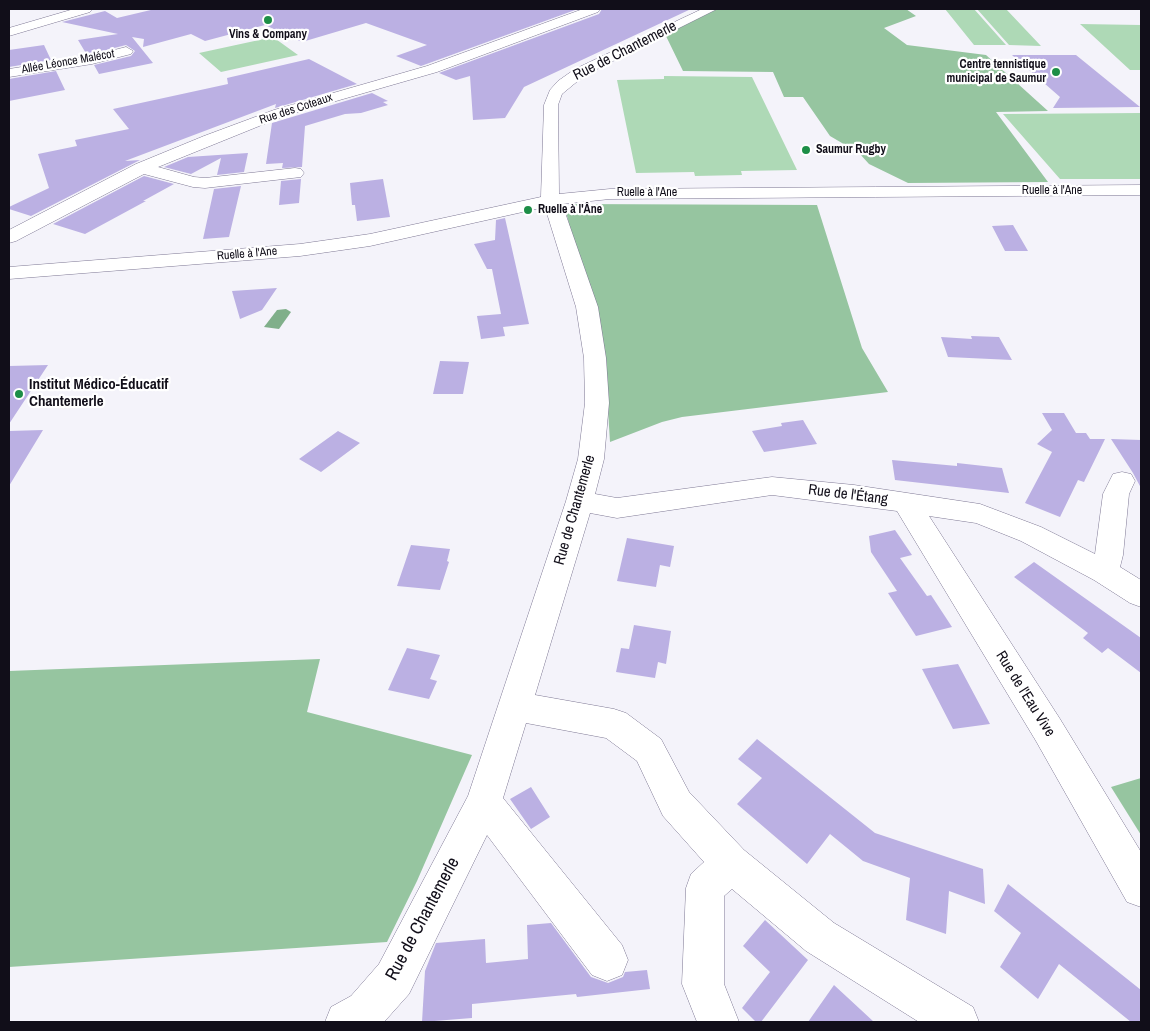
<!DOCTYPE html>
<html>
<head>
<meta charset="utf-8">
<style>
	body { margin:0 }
	#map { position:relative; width:1150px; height:1031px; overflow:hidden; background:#f4f3fa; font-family:"Archivo Narrow",sans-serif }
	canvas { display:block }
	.frame { position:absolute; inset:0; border:10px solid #110e19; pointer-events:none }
</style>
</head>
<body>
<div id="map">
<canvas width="1150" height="1031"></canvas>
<div class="frame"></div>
</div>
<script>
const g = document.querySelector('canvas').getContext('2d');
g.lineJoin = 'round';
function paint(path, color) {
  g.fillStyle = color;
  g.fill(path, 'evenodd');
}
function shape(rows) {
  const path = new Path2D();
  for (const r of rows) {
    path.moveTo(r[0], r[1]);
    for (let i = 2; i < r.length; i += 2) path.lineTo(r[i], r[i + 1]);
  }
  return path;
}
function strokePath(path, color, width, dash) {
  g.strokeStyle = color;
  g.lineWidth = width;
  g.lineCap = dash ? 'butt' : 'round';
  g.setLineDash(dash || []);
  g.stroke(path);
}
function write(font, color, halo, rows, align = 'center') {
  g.font = font + ' "Archivo Narrow",sans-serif';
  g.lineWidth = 4.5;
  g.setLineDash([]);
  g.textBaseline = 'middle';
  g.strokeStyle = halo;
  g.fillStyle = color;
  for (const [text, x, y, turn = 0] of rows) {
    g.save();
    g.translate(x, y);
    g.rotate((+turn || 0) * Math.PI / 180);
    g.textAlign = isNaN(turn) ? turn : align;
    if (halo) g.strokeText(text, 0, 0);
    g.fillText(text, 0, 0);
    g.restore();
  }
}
const green = shape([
	[945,9,974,9,1006,45,974,45],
	[977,9,1006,9,1041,46,1009,45],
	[1080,24,1141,25,1141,70,1130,70],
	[273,37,298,55,221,72,199,53],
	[664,76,752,77,797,170,741,171,742,175,695,176,694,172,636,173,617,80,664,79],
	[1141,113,1141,179,1060,179,1003,114]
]);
const forest = shape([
	[712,9,906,9,916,16,884,28,907,45,986,55,1048,111,996,112,1048,182,908,183,869,164,859,153,830,136,803,97,784,97,773,72,683,71,665,34],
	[571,204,817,205,862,348,888,392,682,417,662,422,610,442,607,394,598,343,566,212],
	[320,659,307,712,472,755,417,881,387,942,9,967,9,671],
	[1141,778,1141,835,1111,787]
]);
const water = shape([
	[286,309,291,312,279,329,264,327,277,310]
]);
const building = shape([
	[155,9,578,9,421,66,396,56,427,45,366,23,302,42,265,25,205,41,191,34,143,47,144,39,132,37,153,63,99,74,94,65,131,56,135,51,126,45,87,55,78,40,118,34,62,22,105,11,117,18],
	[602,9,691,9,524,87,505,118,473,120,470,76,456,80,439,73,599,14],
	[44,45,51,60,9,67,9,50],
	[1012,55,1076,55,1140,107,1053,108,1060,97],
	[309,59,357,84,275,108,276,104,125,161,140,160,31,216,9,209,9,207,49,188,38,154,77,146,75,140,129,129,113,109,228,84,227,78],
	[56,71,65,90,9,101,9,79],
	[372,93,388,101,383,102,388,105,361,113,345,114,305,126,302,167,282,168,283,163,266,164,272,123],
	[248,153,244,172,217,175,221,158,191,174,164,167,188,157],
	[144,176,174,184,143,201,146,201,85,234,53,224],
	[301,179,299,203,279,205,281,181],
	[383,179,390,217,357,221,355,205,352,205,350,183],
	[241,186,229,237,203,239,214,189],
	[505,218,529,324,503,327,505,336,481,339,477,316,501,314,492,269,487,269,474,244,495,240,496,220],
	[1013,225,1028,251,1005,251,992,226],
	[277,288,262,310,240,319,232,291],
	[971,336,999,337,1012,360,948,357,941,337,972,339],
	[440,361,469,362,463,394,433,394],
	[48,365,9,424,9,366],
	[1042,413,1064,413,1076,433,1086,433,1090,439,1105,439,1084,482,1078,480,1060,517,1025,503,1052,452,1037,444,1052,430],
	[803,420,817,444,764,452,752,431,782,426,781,423],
	[43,430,9,486,9,431],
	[338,431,360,443,321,472,299,459],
	[1111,439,1141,440,1141,488,1133,473],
	[892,460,957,466,957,463,1002,468,1009,493,895,480],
	[895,530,912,555,900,558,927,596,931,595,952,627,916,636,888,593,897,591,871,552,869,536],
	[627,538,674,546,670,567,660,565,656,587,617,581],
	[411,545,450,549,447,561,449,562,440,590,397,586],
	[1034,562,1141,638,1141,673,1108,648,1102,653,1083,638,1088,633,1014,577],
	[634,625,671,631,666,664,658,662,655,678,616,672,621,648,629,649],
	[407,648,440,655,430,679,437,681,429,699,388,690],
	[958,664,990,724,953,729,922,669],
	[757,739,875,833,983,869,985,904,949,891,946,934,906,920,910,878,863,861,830,834,807,864,737,804,762,778,738,759],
	[531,787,550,817,531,829,510,799],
	[1008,884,1141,990,1141,1022,1131,1022,1059,964,1038,999,1000,967,1021,933,994,911],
	[765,920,808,960,761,1022,756,1022,742,1008,770,972,743,946],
	[551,923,591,977,608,983,623,977,625,972,647,970,650,989,577,997,576,994,472,1004,472,1018,422,1022,425,971,436,943,485,939,486,963,528,959,527,925],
	[834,985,847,997,874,1022,808,1022]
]);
const minor = shape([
	[74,9,92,9,90,12,9,36,9,28,74,9],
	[583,9,600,9,598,12,437,72,284,116,158,167,194,177,205,178,295,168,301,169,304,173,301,177,205,188,193,187,144,174,16,241,9,243,9,230,136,164,204,136,274,110,427,66,583,9],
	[702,9,717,9,585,75,562,94,558,105,559,194,610,189,1141,185,1141,195,610,199,562,204,598,307,606,358,609,403,604,459,595,494,617,498,772,477,854,485,980,504,1041,527,1095,554,1103,494,1113,474,1122,472,1131,474,1135,481,1129,494,1123,555,1120,567,1141,580,1141,607,1130,603,1094,580,1021,541,976,523,929,516,1060,719,1141,852,1141,907,1127,902,1036,741,897,511,772,495,617,518,590,513,535,695,614,709,626,713,661,739,689,792,744,850,834,923,973,1007,979,1022,919,1022,806,951,732,889,724,896,724,984,739,1022,697,1022,682,984,686,888,691,874,704,862,663,816,637,761,606,738,526,723,503,798,622,945,628,960,622,975,607,981,592,975,487,835,409,994,384,1022,325,1022,331,1007,351,996,379,964,468,796,566,501,578,459,585,403,584,358,576,307,545,207,370,246,300,256,9,279,9,267,300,244,370,234,541,197,544,105,550,90,558,81,575,69,702,9],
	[126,47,133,51,131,54,92,64,9,77,9,69,91,56,126,47]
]);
const markers = [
	[268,20,5,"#1d8e47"],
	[1056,72,5,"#1d8e47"],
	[806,150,5,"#1d8e47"],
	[528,210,5,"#1d8e47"],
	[19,394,5,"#1d8e47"]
];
const farPoinames = [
	["Vins & Company",268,35,"center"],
	["Centre tennistique",1046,65,"right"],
	["municipal de Saumur",1046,79,"right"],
	["Saumur Rugby",816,150],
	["Ruelle à l'Âne",538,210]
];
const farStreetnames = [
	["Allée Léonce Malécot",68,62,-10],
	["Rue des Coteaux",296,109,-18],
	["Ruelle à l'Ane",1052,191],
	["Ruelle à l'Ane",647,193],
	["Ruelle à l'Ane",247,254,-5]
];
const streetNames = [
	["Rue de Chantemerle",625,51,-27],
	["Rue de l'Étang",848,495,7],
	["Rue de Chantemerle",575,510,-74],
	["Rue de l'Eau Vive",1025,694,58]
];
const poiNames = [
	["Institut Médico-Éducatif",29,385],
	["Chantemerle",29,402]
];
const nearStreetnames = [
	["Rue de Chantemerle",423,919,-62]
];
paint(green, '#aed9b6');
paint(forest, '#96c5a0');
paint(water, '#80af8a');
paint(building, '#bbb0e3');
strokePath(minor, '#7e7894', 1);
paint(minor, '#fff');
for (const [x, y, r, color] of markers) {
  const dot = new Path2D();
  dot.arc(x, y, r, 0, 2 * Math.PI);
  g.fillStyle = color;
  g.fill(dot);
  strokePath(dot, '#fff', 2);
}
write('bold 12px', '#110e19', '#fff', farPoinames, 'left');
write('12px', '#110e19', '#fff', farStreetnames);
write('15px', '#110e19', '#fff', streetNames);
write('bold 15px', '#110e19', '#fff', poiNames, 'left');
write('18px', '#110e19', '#fff', nearStreetnames);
</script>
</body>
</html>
